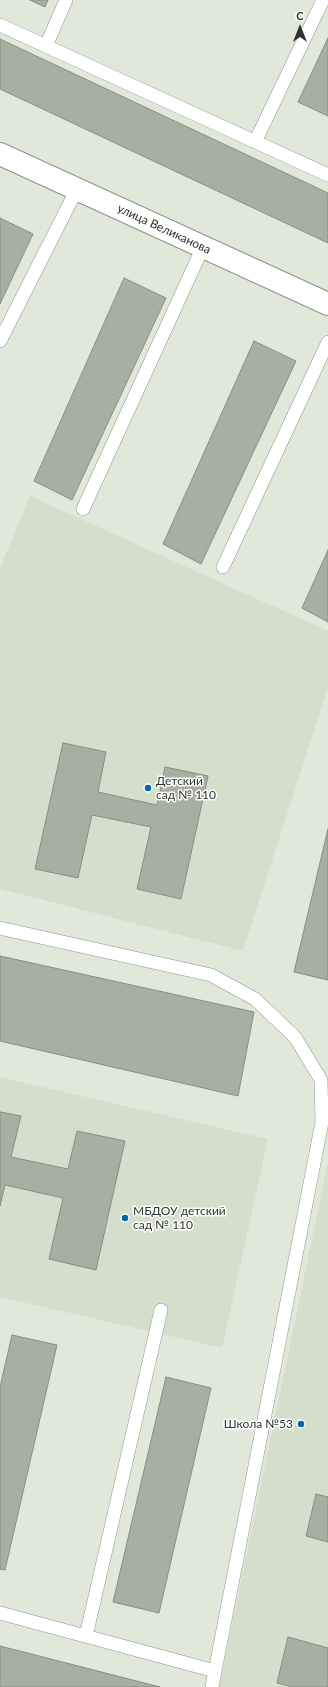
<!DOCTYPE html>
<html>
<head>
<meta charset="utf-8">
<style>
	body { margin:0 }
	#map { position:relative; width:328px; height:1687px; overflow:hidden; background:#e1e8da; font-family:Lato,sans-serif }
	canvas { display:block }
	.north { position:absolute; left:280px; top:8px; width:40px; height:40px; -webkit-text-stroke:3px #fff; paint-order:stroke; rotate:0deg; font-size:11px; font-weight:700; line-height:16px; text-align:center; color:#30322d }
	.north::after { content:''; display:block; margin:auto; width:14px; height:18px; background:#30322d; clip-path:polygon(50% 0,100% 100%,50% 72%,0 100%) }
</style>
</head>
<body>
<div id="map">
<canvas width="328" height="1687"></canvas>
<div class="north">С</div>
</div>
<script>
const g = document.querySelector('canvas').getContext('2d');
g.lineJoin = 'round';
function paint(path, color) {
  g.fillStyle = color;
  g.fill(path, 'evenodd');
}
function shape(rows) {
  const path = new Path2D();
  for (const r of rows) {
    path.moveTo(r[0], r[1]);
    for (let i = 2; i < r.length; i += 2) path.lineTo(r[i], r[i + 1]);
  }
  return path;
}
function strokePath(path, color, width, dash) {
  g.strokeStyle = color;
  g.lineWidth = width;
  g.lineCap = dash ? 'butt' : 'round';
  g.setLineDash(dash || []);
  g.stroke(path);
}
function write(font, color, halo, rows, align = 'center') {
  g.font = font + ' Lato,sans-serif';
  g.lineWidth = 3;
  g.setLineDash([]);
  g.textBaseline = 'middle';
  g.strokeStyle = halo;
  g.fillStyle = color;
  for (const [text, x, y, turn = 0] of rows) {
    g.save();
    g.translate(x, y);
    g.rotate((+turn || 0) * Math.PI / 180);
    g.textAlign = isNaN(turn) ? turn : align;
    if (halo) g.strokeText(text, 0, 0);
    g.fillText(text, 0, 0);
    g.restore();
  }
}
const built = shape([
	[30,496,328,631,328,687,243,951,0,889,0,568],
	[0,1077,268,1139,222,1348,0,1297],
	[328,1162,328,1687,219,1687]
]);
const building = shape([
	[30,0,48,0,45,7,30,0],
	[328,38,328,116,298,102,328,38],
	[0,39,328,193,328,243,0,89,0,39],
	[0,218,33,234,0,304,0,218],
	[124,278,166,298,72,500,34,481,124,278],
	[254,341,296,361,201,564,163,544,254,341],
	[328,550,328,622,302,608,328,550],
	[63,743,106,752,98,792,157,805,165,767,208,776,181,899,137,889,151,827,92,815,78,878,35,869,63,743],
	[328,829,328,980,294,972,328,829],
	[0,956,254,1012,238,1096,0,1041,0,956],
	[0,1112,21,1116,11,1157,68,1169,77,1131,125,1141,96,1270,49,1259,63,1198,5,1185,0,1206,0,1112],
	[12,1335,57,1345,5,1570,0,1569,0,1387,12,1335],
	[166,1377,211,1388,159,1613,113,1602,166,1377],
	[316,1494,328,1497,328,1542,306,1536,316,1494],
	[288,1637,328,1648,328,1687,292,1687,277,1683,288,1637],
	[0,1646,160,1687,0,1687,0,1646]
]);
const service = shape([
	[66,0,46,46,328,175],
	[0,25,46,46],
	[255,142,323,0],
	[0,341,77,189],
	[83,509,203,247],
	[223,567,328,342],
	[0,928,211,975,255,999,295,1037,321,1080,322,1122,215,1671],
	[0,1613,215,1671,212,1687],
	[86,1636,161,1310]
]);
const minor = shape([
	[0,154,328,304]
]);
const markers = [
	[148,788,4,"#0266b2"],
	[125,1218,4,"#0266b2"],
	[301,1424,4,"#0266b2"]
];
const streetNames = [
	["улица Великанова",164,229,25]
];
const poiNames = [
	["Детский",156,781],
	["сад № 110",156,795],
	["МБДОУ детский",133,1211],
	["сад № 110",133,1225],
	["Школа №53",293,1424,"right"]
];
paint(built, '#d5deca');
paint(building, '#a8aea1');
strokePath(building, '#888e81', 1);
strokePath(service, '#8e9487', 14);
strokePath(minor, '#8e9487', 24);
strokePath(service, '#fff', 13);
strokePath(minor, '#fff', 22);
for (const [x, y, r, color] of markers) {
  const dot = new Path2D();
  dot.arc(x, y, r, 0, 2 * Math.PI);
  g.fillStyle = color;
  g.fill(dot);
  strokePath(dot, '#fff', 1.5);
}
write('12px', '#30322d', '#fff', streetNames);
write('12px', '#30322d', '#fff', poiNames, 'left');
</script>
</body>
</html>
